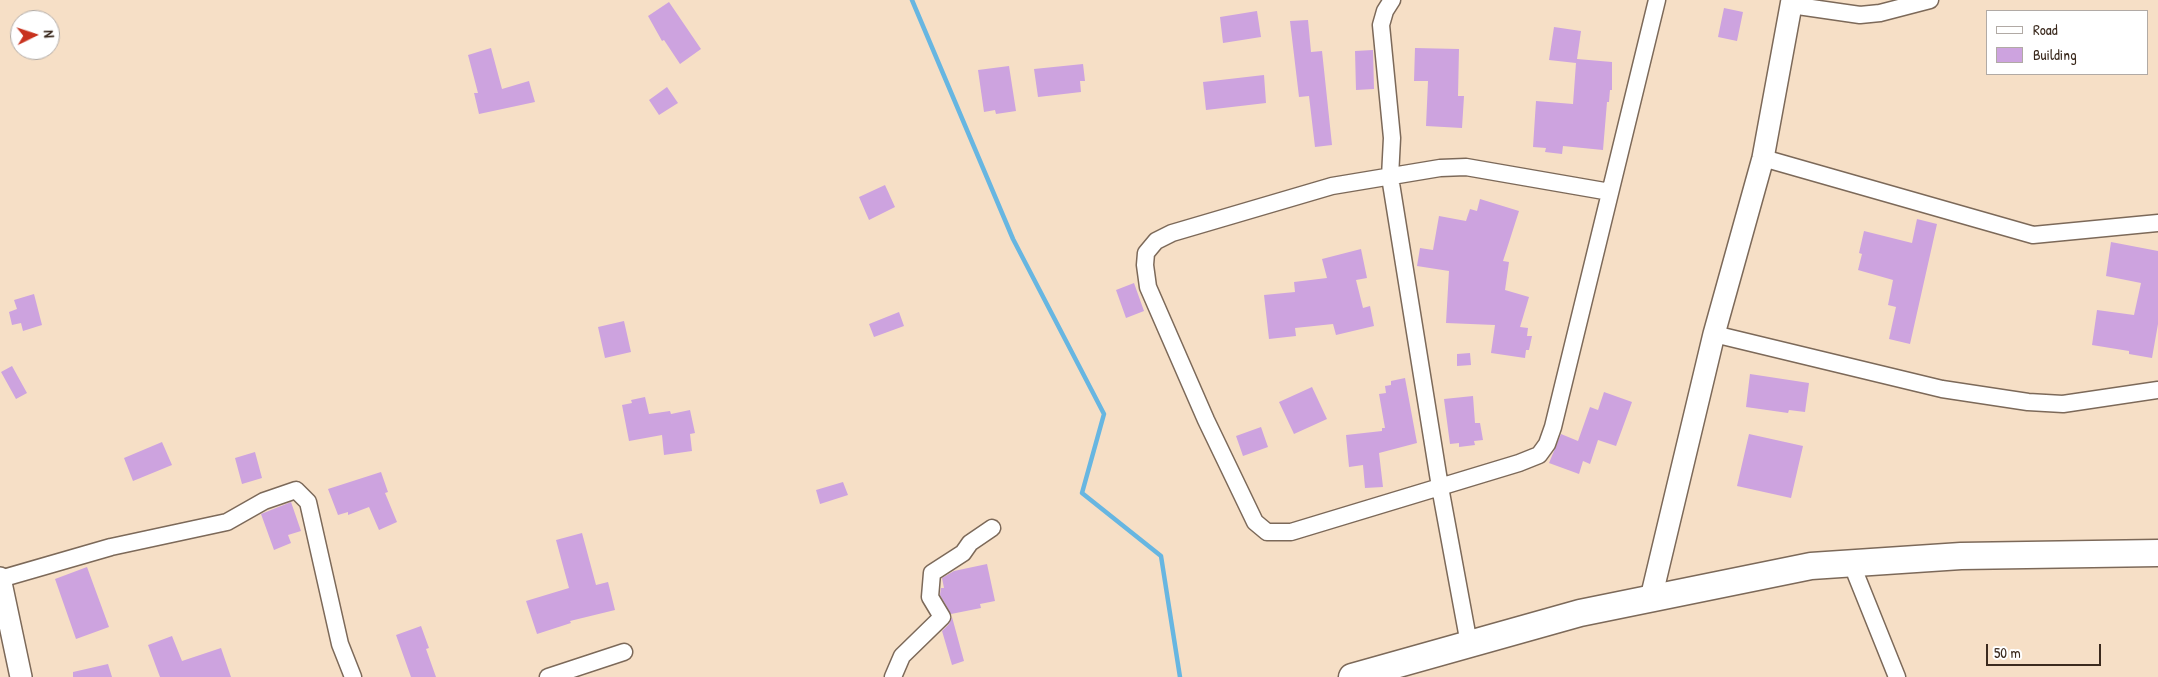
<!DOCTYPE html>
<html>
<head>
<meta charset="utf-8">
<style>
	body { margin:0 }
	#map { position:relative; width:2158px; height:677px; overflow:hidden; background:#f6dfc6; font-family:"Patrick Hand",sans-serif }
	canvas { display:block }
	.legend { position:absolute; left:1986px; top:10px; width:162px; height:65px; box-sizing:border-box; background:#fff; border:1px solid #b1aaa5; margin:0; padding:6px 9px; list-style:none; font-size:15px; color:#3b2a1e }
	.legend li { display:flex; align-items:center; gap:10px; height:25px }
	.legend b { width:25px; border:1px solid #b1aaa5 }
	.north { position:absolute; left:10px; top:10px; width:50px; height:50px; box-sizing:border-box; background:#fff; border:1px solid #b1aaa5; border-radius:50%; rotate:86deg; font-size:14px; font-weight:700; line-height:20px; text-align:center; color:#3b2a1e }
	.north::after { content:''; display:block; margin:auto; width:18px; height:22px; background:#c8321e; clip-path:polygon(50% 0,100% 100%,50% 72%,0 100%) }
	.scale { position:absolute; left:1986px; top:644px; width:115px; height:22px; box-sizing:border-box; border:2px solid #3b2a1e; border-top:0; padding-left:6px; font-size:15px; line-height:18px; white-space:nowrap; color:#3b2a1e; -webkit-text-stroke:4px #fff; paint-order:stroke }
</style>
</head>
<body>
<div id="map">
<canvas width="2158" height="677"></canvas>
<ul class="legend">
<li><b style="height:6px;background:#fff"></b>Road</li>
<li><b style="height:14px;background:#cda3df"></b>Building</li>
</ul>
<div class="north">N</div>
<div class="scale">50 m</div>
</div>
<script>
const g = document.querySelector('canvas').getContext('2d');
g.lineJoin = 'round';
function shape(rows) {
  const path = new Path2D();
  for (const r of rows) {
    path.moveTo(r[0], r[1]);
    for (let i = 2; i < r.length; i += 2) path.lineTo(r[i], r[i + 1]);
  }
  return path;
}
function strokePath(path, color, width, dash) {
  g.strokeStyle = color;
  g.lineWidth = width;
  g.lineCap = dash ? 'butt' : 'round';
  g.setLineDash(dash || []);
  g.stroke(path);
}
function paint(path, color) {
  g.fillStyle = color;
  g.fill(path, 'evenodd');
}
const stream = shape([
	[912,0,1013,239,1104,414,1082,493,1161,556,1180,677]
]);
const building = shape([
	[669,2,701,49,680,64,664,40,662,41,648,16],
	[1724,8,1743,12,1737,41,1718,37],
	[1257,11,1261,37,1223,43,1220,17],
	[1308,20,1311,52,1322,51,1332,145,1315,147,1309,96,1299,97,1290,21],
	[1554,27,1581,31,1577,59,1612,62,1612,90,1610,90,1609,102,1607,102,1603,150,1563,146,1562,154,1545,152,1546,148,1533,147,1536,101,1573,104,1576,63,1549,60],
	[491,48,502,89,529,81,535,102,479,114,474,93,478,93,468,55],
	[1415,48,1459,49,1458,96,1464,96,1462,128,1426,126,1428,81,1414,81],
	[1373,50,1374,89,1356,90,1355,51],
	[1083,64,1085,81,1080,81,1081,92,1038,97,1034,69],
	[1009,66,1016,111,996,114,995,110,984,112,978,70],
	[1264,75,1266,103,1206,110,1203,82],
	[667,87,678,103,659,115,649,100],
	[885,185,895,207,869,220,859,197],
	[1480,199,1519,211,1503,261,1509,262,1505,290,1529,297,1520,327,1528,328,1527,336,1532,336,1529,350,1526,350,1525,358,1491,353,1495,325,1446,323,1449,271,1417,266,1420,248,1433,250,1439,216,1466,221,1470,209,1477,211],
	[1917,219,1937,224,1910,344,1889,339,1896,307,1888,305,1893,280,1858,270,1862,254,1859,253,1864,231,1912,243],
	[2111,242,2158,251,2158,324,2152,358,2129,354,2129,351,2092,345,2097,310,2134,315,2141,283,2106,276],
	[1361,249,1367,278,1356,280,1363,308,1370,306,1374,326,1336,335,1333,324,1295,328,1296,336,1269,339,1264,295,1295,292,1294,282,1327,278,1322,259],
	[1134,283,1144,311,1126,318,1116,290],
	[34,294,42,325,23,331,21,323,12,325,9,312,17,309,14,300],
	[899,312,904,326,874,337,869,324],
	[624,321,631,352,605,358,598,327],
	[1470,353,1471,365,1457,366,1457,354],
	[12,366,27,393,16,399,1,372],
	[1750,374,1809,383,1805,412,1789,410,1788,413,1746,407],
	[1405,378,1417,443,1379,453,1383,487,1365,488,1363,465,1349,467,1346,435,1382,431,1382,428,1385,428,1379,394,1386,393,1385,386,1391,385,1391,381],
	[1312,387,1327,419,1294,434,1279,402],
	[1604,392,1632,402,1616,446,1598,440,1590,464,1583,461,1579,474,1549,463,1561,434,1578,441,1590,407,1598,410],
	[1473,396,1475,423,1480,423,1483,440,1474,441,1475,445,1459,447,1459,443,1450,444,1444,399],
	[645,397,649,414,670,411,671,414,690,410,695,433,690,434,692,451,664,455,662,435,629,441,622,405,632,403,631,400],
	[1261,427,1268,447,1243,456,1236,436],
	[1749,434,1803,446,1791,498,1737,486],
	[162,442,172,465,133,481,124,458],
	[255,452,262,478,242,484,235,458],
	[381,472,388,492,385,493,397,522,379,530,369,507,348,515,348,512,338,515,328,489],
	[843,482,848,495,820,504,816,490],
	[291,502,301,531,288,535,291,543,274,550,261,514],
	[582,533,596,585,608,582,615,610,570,621,571,623,537,634,526,601,569,588,556,540],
	[987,564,995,601,980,604,981,608,951,614,940,595,941,588,944,588,942,578,954,571],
	[87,567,109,627,76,639,55,579],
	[952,617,964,661,952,665,942,631,949,624],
	[421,626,429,648,426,649,436,677,411,677,396,635],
	[172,636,182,661,221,648,231,677,160,677,148,645],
	[108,664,112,677,73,677,73,672]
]);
const minor = shape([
	[1392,0,1385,11,1381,25,1392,138,1390,177,1440,487,1469,644],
	[1791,5,1860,15,1880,13,1930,0],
	[1763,158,2033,235,2158,223],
	[1610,192,1466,167,1440,168,1332,186,1172,233,1156,241,1146,253,1145,265,1148,287,1206,420,1255,522,1267,532,1291,532,1519,463,1539,455,1547,444,1553,427,1657,0],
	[1714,334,1942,389,2028,402,2063,404,2158,390],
	[1856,575,1897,677],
	[0,579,111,547,227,522,264,501,296,490,308,502,340,644,353,677],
	[548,677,624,652],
	[893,677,902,656,942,617,930,597,932,573,963,553,970,543,992,528]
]);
const tertiary = shape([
	[0,578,21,677],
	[1651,598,1714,334,1763,158,1792,0]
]);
const primary = shape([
	[1352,677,1580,613,1811,566,1961,556,2158,553]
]);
strokePath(stream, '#67b6e1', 4.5);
paint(building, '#cda3df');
strokePath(minor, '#7c6959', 19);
strokePath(tertiary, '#7c6959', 24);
strokePath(primary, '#7c6959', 29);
strokePath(minor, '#fff', 16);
strokePath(tertiary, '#fff', 21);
strokePath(primary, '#fff', 26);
</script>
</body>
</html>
